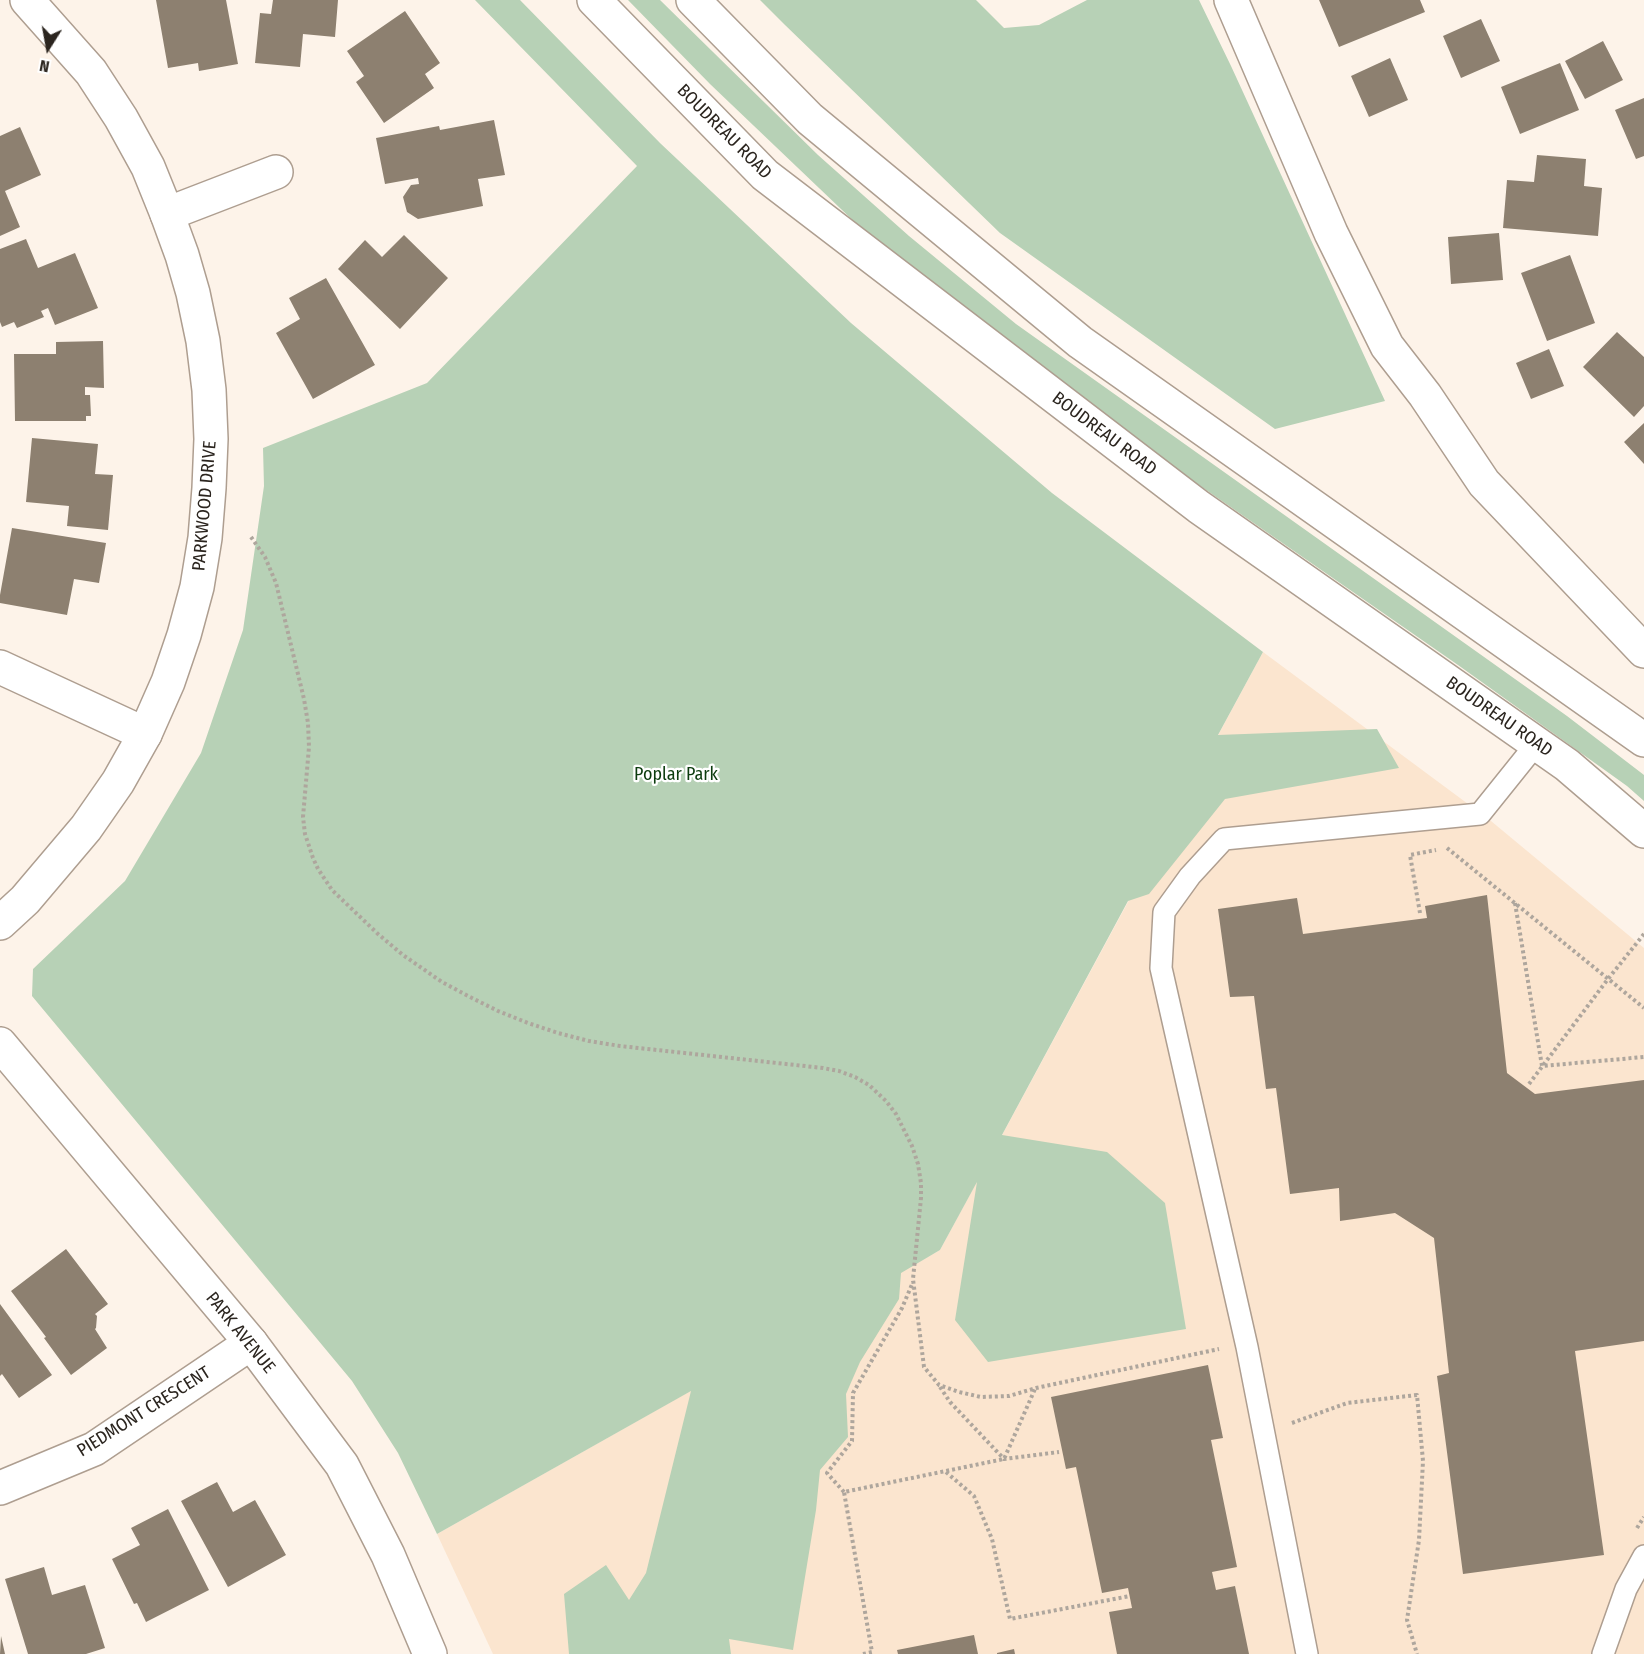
<!DOCTYPE html>
<html>
<head>
<meta charset="utf-8">
<style>
	body { margin:0 }
	#map { position:relative; width:1644px; height:1654px; overflow:hidden; background:#fdf3e9; font-family:"Fira Sans Condensed",sans-serif }
	canvas { display:block }
	.north { position:absolute; left:18px; top:18px; width:60px; height:60px; -webkit-text-stroke:4px #fff; paint-order:stroke; rotate:191deg; font-size:16px; font-weight:700; line-height:24px; text-align:center; color:#2b251f }
	.north::after { content:''; display:block; margin:auto; width:21px; height:27px; background:#2b251f; clip-path:polygon(50% 0,100% 100%,50% 72%,0 100%) }
</style>
</head>
<body>
<div id="map">
<canvas width="1644" height="1654"></canvas>
<div class="north">N</div>
</div>
<script>
const g = document.querySelector('canvas').getContext('2d');
g.lineJoin = 'round';
function paint(path, color) {
  g.fillStyle = color;
  g.fill(path, 'evenodd');
}
function shape(rows) {
  const path = new Path2D();
  for (const r of rows) {
    path.moveTo(r[0], r[1]);
    for (let i = 2; i < r.length; i += 2) path.lineTo(r[i], r[i + 1]);
  }
  return path;
}
function strokePath(path, color, width, dash) {
  g.strokeStyle = color;
  g.lineWidth = width;
  g.lineCap = dash ? 'butt' : 'round';
  g.setLineDash(dash || []);
  g.stroke(path);
}
function write(font, color, halo, rows, align = 'center') {
  g.font = font + ' "Fira Sans Condensed",sans-serif';
  g.lineWidth = 4.5;
  g.setLineDash([]);
  g.textBaseline = 'middle';
  g.strokeStyle = halo;
  g.fillStyle = color;
  for (const [text, x, y, turn = 0] of rows) {
    g.save();
    g.translate(x, y);
    g.rotate((+turn || 0) * Math.PI / 180);
    g.textAlign = isNaN(turn) ? turn : align;
    if (halo) g.strokeText(text, 0, 0);
    g.fillText(text, 0, 0);
    g.restore();
  }
}
const built = shape([
	[1263,652,1491,821,1644,948,1644,1654,493,1654,437,1534,940,1250]
]);
const green = shape([
	[475,0,520,0,660,143,851,323,1052,493,1263,652,1218,735,1377,729,1399,768,1225,799,1149,894,1128,901,1002,1135,1107,1152,1165,1203,1186,1329,988,1362,955,1320,977,1182,940,1250,901,1273,899,1299,860,1362,846,1394,848,1437,820,1470,816,1510,793,1650,729,1639,731,1654,569,1654,564,1594,606,1565,629,1600,646,1573,691,1391,437,1534,398,1453,352,1381,32,996,33,969,125,881,201,753,243,630,264,486,263,448,427,383,637,166],
	[628,0,660,0,818,155,909,236,1016,324,1567,716,1644,775,1644,801,1627,786,1458,665,1150,451,863,230,710,84],
	[760,0,976,0,1004,28,1039,25,1087,0,1199,0,1231,66,1385,401,1275,429,1000,233,785,25]
]);
const building = shape([
	[156,0,226,0,238,64,199,71,198,63,168,68],
	[273,0,338,0,335,37,303,34,300,67,255,63,260,13,271,14],
	[1319,0,1420,0,1425,12,1339,47],
	[405,11,440,63,425,74,434,88,384,123,356,82,364,76,347,51],
	[1481,19,1500,61,1461,78,1443,36],
	[1603,41,1623,80,1585,99,1565,61],
	[1390,58,1408,100,1369,117,1351,76],
	[1560,63,1579,110,1520,134,1501,87],
	[1644,98,1644,156,1636,159,1615,110],
	[494,120,505,175,478,179,483,206,418,219,407,212,403,197,411,185,419,184,418,178,385,184,376,138,439,126,440,130],
	[20,127,41,175,5,191,20,227,0,236,0,136],
	[1537,155,1586,159,1584,186,1602,188,1598,236,1503,228,1507,180,1534,182],
	[1499,233,1503,280,1451,284,1448,237],
	[404,235,448,278,400,329,338,269,365,240,382,257],
	[26,239,38,268,75,253,98,308,55,325,48,308,41,311,44,317,17,328,14,322,2,327,0,322,0,249],
	[1570,255,1595,323,1547,341,1521,273],
	[326,278,375,365,313,399,276,333,300,319,289,298],
	[1617,332,1644,357,1644,406,1634,417,1583,367],
	[103,341,104,388,85,387,85,395,90,395,91,416,86,416,86,421,15,421,14,354,56,354,56,342],
	[1549,349,1564,386,1531,399,1516,363],
	[1644,423,1644,464,1624,442],
	[32,438,98,444,95,474,113,475,108,530,67,526,69,506,26,502],
	[12,528,106,543,99,583,74,579,67,615,0,603,0,595],
	[1487,895,1507,1073,1535,1094,1644,1080,1644,1341,1575,1351,1604,1555,1463,1574,1437,1376,1449,1373,1434,1238,1395,1213,1340,1221,1339,1188,1290,1194,1276,1088,1266,1089,1254,996,1230,997,1218,909,1297,898,1303,934,1427,918,1425,906],
	[66,1249,108,1304,95,1314,97,1316,96,1328,95,1329,107,1348,71,1375,44,1338,46,1337,11,1291],
	[0,1304,52,1375,19,1398,2,1374,0,1376],
	[1208,1365,1223,1438,1211,1440,1237,1567,1212,1572,1216,1590,1235,1586,1249,1654,1117,1654,1109,1612,1132,1608,1128,1588,1102,1593,1076,1467,1066,1469,1051,1397],
	[217,1482,233,1512,255,1500,286,1555,228,1587,181,1501],
	[168,1509,209,1590,146,1622,137,1603,134,1604,112,1559,140,1545,131,1528],
	[44,1567,52,1595,85,1585,105,1648,86,1654,28,1654,5,1579],
	[974,1635,978,1654,898,1654,897,1650],
	[1,1636,5,1654,0,1654],
	[1014,1649,1015,1654,997,1654,997,1653]
]);
const path = shape([
	[251,537,265,557,276,583,304,699,308,723,309,747,303,817,305,834,313,858,318,869,332,890,378,934,403,955,442,982,470,997,498,1011,528,1023,558,1033,589,1041,620,1046,823,1068,839,1071,855,1077,869,1085,886,1101,896,1114,912,1146,918,1164,921,1183,921,1198,913,1279,924,1367,939,1385,959,1392,981,1397,1009,1396,1036,1388,1219,1349],
	[1447,848,1644,1008],
	[1515,903,1542,1066,1644,1057],
	[1420,913,1410,855,1436,850],
	[1529,1084,1608,979,1644,934],
	[940,1387,950,1402,1004,1459,1059,1452],
	[1292,1423,1347,1403,1417,1395,1423,1461,1419,1540,1407,1620,1417,1654],
	[946,1472,974,1496,992,1539,1010,1619,1130,1596],
	[844,1492,827,1473,852,1441,853,1393,902,1308,913,1282],
	[1637,1528,1644,1517],
	[863,1654,872,1652,844,1492,1004,1459,1035,1389]
]);
const lane = shape([
	[1307,1654,1247,1347,1161,968,1164,912,1190,876,1224,839,1480,814,1537,743],
	[1603,1654,1626,1589,1644,1556]
]);
const street = shape([
	[167,214,276,172],
	[0,667,145,734],
	[0,1488,94,1449,251,1343]
]);
const secondary = shape([
	[594,0,765,175,1199,507,1567,765,1644,831],
	[693,0,810,119,1080,342,1644,740],
	[1231,0,1331,233,1387,346,1425,395,1484,483,1644,651],
	[0,923,25,900,86,828,118,782,145,734,168,682,184,635,197,587,205,538,209,488,211,439,209,390,203,341,193,293,182,255,167,214,148,167,121,118,91,72,27,0],
	[0,1044,251,1343,342,1465,388,1555,430,1654]
]);
const streetNames = [
	["BOUDREAU ROAD",724,132,45],
	["BOUDREAU ROAD",1104,434,37],
	["PARKWOOD DRIVE",205,506,-85],
	["BOUDREAU ROAD",1499,717,35],
	["PARK AVENUE",240,1333,51],
	["PIEDMONT CRESCENT",144,1412,-32]
];
const parkNames = [
	["Poplar Park",676,775]
];
paint(built, '#fbe5cf');
paint(green, '#b7d1b6');
paint(building, '#8d8070');
strokePath(lane, '#ae9e90', 24);
strokePath(street, '#ae9e90', 36);
strokePath(secondary, '#ae9e90', 36);
strokePath(path, '#aea69d', 4, [3, 3]);
strokePath(lane, '#fff', 21);
strokePath(street, '#fff', 33);
strokePath(secondary, '#fff', 33);
write('18px', '#2b251f', '#fff', streetNames);
write('18px', '#0c3c0e', '#fff', parkNames);
</script>
</body>
</html>
